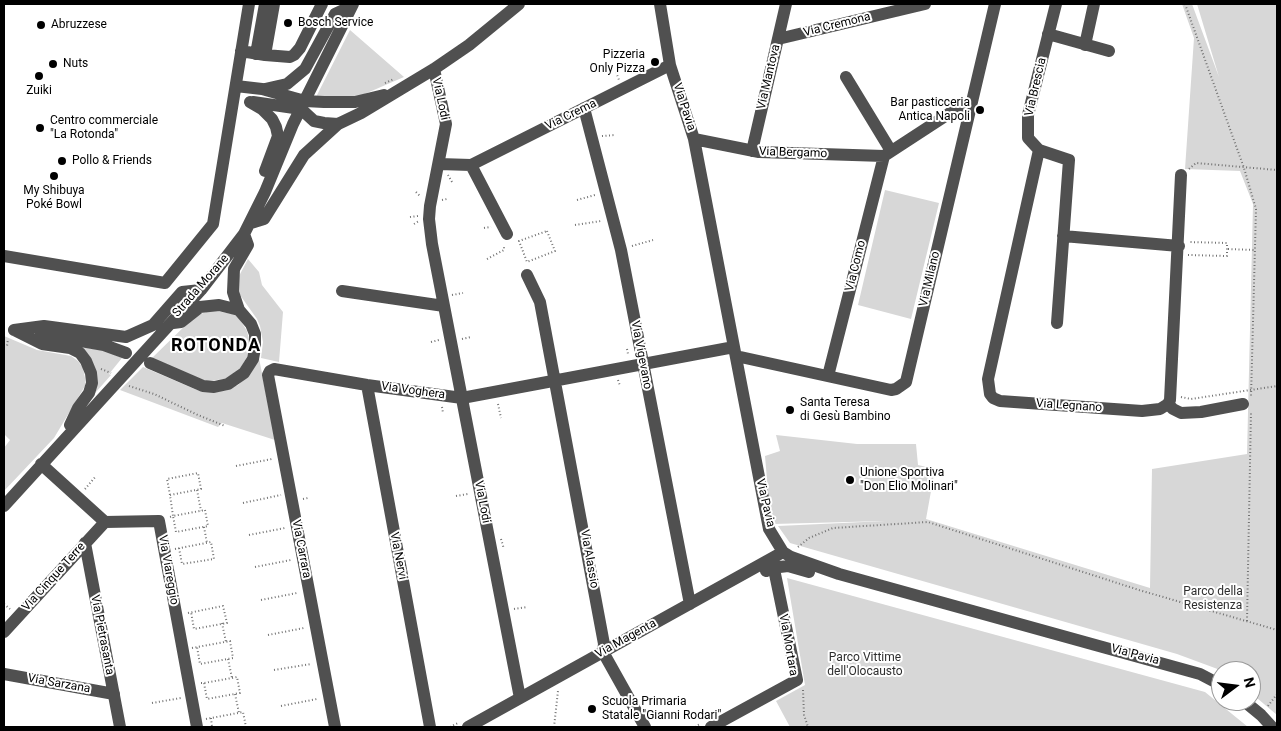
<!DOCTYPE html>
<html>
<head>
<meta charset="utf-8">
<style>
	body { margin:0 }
	#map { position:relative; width:1281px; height:731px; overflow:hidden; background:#fff; font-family:Roboto,sans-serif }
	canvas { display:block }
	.frame { position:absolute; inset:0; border:5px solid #000; pointer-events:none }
	.north { position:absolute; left:1211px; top:661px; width:50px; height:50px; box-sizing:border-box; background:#fff; border:1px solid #999; border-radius:50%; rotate:75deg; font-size:14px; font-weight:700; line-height:20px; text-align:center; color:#000 }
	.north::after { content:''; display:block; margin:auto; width:18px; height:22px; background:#000; clip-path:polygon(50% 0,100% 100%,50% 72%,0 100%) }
</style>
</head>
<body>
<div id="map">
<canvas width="1281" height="731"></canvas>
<div class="frame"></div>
<div class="north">N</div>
</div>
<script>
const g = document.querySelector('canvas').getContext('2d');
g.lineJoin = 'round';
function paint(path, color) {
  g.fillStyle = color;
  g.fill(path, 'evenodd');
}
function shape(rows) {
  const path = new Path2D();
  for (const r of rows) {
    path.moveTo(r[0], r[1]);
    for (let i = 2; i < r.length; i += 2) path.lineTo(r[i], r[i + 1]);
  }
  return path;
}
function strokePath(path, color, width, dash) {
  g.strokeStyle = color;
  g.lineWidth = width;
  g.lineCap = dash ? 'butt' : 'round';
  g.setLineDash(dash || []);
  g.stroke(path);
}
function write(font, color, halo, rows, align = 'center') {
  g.font = font + ' Roboto,sans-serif';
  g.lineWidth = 4;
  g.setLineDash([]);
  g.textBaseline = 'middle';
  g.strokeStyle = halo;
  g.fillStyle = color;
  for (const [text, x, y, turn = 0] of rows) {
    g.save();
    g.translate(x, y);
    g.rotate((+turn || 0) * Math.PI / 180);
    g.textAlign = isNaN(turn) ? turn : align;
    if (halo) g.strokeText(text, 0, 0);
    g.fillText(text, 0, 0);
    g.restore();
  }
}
const green = shape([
	[1182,4,1192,4,1219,77,1197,4,1277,4,1277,715,1251,693,1251,671,1223,671,1177,654,790,543,778,526,885,521,773,524,768,491,765,456,780,451,776,435,857,444,916,444,918,465,935,469,926,519,1150,588,1152,469,1247,454,1253,204,1240,171,1185,169,1194,38],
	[350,30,404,77,353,99,315,99],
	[885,190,939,203,911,319,858,305],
	[248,259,259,272,262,285,283,312,279,362,261,358,263,342,260,326,257,319,240,295,238,287,239,276],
	[212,310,237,315,247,331,250,344,247,357,239,370,225,379,208,381,200,379,152,358,195,316],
	[4,336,37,350,71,356,78,361,83,368,85,378,85,386,54,438,4,491,4,448,10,440,4,434],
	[70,345,106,351,122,358,109,374,111,375,89,400,94,387],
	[259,358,275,440,222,423,218,427,120,390,143,367,197,390,204,392,227,390,238,385,248,376],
	[787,578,1205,692,1248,727,790,727,776,701,805,685]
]);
const path = shape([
	[1185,4,1244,168,1256,209,1251,397],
	[616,72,619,80],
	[385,83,394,79],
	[602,136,615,135],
	[1189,169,1196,163,1277,170],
	[448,175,452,182],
	[416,192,420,196],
	[442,200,447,199],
	[577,200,595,195],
	[410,217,418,216],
	[414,224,419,221],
	[575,225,601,221],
	[484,228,491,227],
	[547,231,555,251,527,262,519,241,547,231],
	[632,246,653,240],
	[1228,249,1255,250],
	[1188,255,1227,256,1227,243,1189,242],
	[487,259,504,250,504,245],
	[452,295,463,293],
	[462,339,471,337],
	[431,342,439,340],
	[4,346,7,346,8,339],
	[627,349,628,354],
	[101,369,111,373],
	[618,380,620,386],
	[129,386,154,394,198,415,225,426],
	[1181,397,1191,399,1277,386],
	[498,404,501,418],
	[442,407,443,413],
	[236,466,272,459],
	[85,489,96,476],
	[197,490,201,511],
	[170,495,201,489,198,473,167,479,170,495,173,516,170,517],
	[456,496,468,494],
	[303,499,308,498],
	[243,503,281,495],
	[205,510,208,526,176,532,173,516,205,510],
	[204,527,207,543],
	[249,535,285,528],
	[501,539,504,549],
	[798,547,809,538,833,528,928,522,1139,590,1277,630],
	[175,549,211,542,214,559,182,564,179,548],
	[255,567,291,560],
	[261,600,297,593],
	[4,604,10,609],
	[514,609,527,607],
	[188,613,223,606,227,623,194,629,191,612],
	[1247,621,1251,412],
	[222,623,226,642],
	[268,635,304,628],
	[192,648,230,641,233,658,200,664,197,647],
	[228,659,232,678],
	[274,670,311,664],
	[201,683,204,683,232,678,237,677,240,693,207,699,204,683],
	[803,690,804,715,808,727],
	[235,694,239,713],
	[152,703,181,698],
	[281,706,317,699],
	[1268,706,1277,694],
	[211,718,212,727],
	[206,719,243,712,246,727],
	[450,727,458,723],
	[554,727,558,691],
	[695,727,700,724]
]);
const minor = shape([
	[660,4,670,65,694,139,769,529,783,552,791,557,839,574,1200,674,1221,685],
	[1056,4,1028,115,1028,138,1039,150,1069,160,1057,323],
	[1048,34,1109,51],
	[778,39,925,4],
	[1085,45,1094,4],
	[241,51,265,55,274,4],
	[256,54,265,4],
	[265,55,290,57,294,55,300,48,322,4],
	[434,69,446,124,430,206,429,219,432,244,520,698],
	[846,77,891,151],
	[236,86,262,89,305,101,324,102,355,102,384,95],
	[265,89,287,84,305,69,335,14,350,7],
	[250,102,262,109,272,119,276,127,278,136,265,171],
	[253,102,301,109],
	[584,108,621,250,690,604],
	[301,109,314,121,324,123,338,124,361,113,434,69,469,45,519,4],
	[694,139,759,152,884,156,953,111,970,106],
	[1039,150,988,379,990,394,993,398,1000,401,1142,411,1160,409,1168,404,1170,400,1181,175],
	[752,151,786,4],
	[439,164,471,165,670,65],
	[471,165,507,234],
	[251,223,264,219,304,155,338,124],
	[1063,236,1179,246],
	[4,256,165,283,213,224,249,4],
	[527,275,540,302,604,644,603,652,645,727],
	[342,291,444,306],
	[239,310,233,292,234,269,248,245,244,234],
	[14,330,44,326,126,337,153,325,182,292,201,290],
	[14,330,42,344,70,348,80,353,86,361,91,373,92,383,89,393,78,408,70,425],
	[41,334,104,345,126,353],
	[736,356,891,390,896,389,906,382,995,4],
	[150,363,203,386,214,387,228,384,244,373,253,359,255,348,255,334,251,324,239,310,219,305,200,307,181,322,173,323],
	[828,376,884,156],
	[367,385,430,727],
	[1168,404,1173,409,1181,413,1201,412,1243,404],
	[41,464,105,522,159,521,197,727],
	[4,506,201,290,244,234,265,192,293,124,353,4],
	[85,543,120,727],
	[766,571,771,568,788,566,809,572],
	[4,632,105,522],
	[4,674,114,694],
	[1244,701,1261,715,1272,727],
	[335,727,268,375,270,371,274,369,367,385,462,398,734,347],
	[468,727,783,552],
	[711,727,797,680,775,574]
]);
const markers = [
	[288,23,5,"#000"],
	[41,25,5,"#000"],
	[655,62,5,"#000"],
	[53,64,5,"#000"],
	[39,76,5,"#000"],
	[980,110,5,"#000"],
	[40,128,5,"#000"],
	[62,161,5,"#000"],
	[54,176,5,"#000"],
	[790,410,5,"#000"],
	[850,480,5,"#000"],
	[592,709,5,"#000"]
];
const poiNames = [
	["Bosch Service",298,23],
	["Abruzzese",51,25],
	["Pizzeria",645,55,"right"],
	["Only Pizza",645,69,"right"],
	["Nuts",63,64],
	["Zuiki",39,91,"center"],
	["Bar pasticceria",970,103,"right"],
	["Antica Napoli",970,117,"right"],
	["Centro commerciale",50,121],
	["\"La Rotonda\"",50,135],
	["Pollo & Friends",72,161],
	["My Shibuya",54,191,"center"],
	["Poké Bowl",54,205,"center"],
	["Santa Teresa",800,403],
	["di Gesù Bambino",800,417],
	["Unione Sportiva",860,473],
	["\"Don Elio Molinari\"",860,487],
	["Scuola Primaria",602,702],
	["Statale \"Gianni Rodari\"",602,716]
];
const streetNames = [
	["Via Cremona",837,25,-14],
	["Via Mantova",769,77,-77],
	["Via Brescia",1036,87,-77],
	["Via Lodi",440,99,78],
	["Via Pavia",684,107,72],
	["Via Crema",571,115,-26],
	["Via Bergamo",793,153,2],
	["Via Como",856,266,-76],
	["Via Milano",930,279,-77],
	["Strada Morane",201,286,-49],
	["Via Vigevano",641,355,79],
	["Via Voghera",413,391,8],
	["Via Legnano",1069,406,4],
	["Via Lodi",482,502,79],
	["Via Pavia",765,503,77],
	["Via Carrara",301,549,79],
	["Via Nervi",398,556,79],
	["Via Alassio",589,559,80],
	["Via Viareggio",168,570,80],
	["Via Cinque Terre",54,577,-48],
	["Via Pietrasanta",102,635,79],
	["Via Magenta",626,639,-29],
	["Via Mortara",788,645,80],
	["Via Pavia",1135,655,15],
	["Via Sarzana",59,684,10]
];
const parkNames = [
	["Parco della",1213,592],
	["Resistenza",1213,606],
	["Parco Vittime",865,658],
	["dell'Olocausto",865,672]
];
const districtNames = [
	["ROTONDA",216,346]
];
paint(green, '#d7d7d7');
strokePath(path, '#727272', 2, [1, 2.5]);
strokePath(minor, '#505050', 12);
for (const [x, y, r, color] of markers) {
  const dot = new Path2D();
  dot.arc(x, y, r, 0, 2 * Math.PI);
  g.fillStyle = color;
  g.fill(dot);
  strokePath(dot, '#fff', 2);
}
write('12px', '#000', '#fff', poiNames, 'left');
write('12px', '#000', '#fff', streetNames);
write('12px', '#2e2e2e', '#fff', parkNames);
g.letterSpacing = '1px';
write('bold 18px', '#000', '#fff', districtNames);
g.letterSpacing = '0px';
</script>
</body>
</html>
